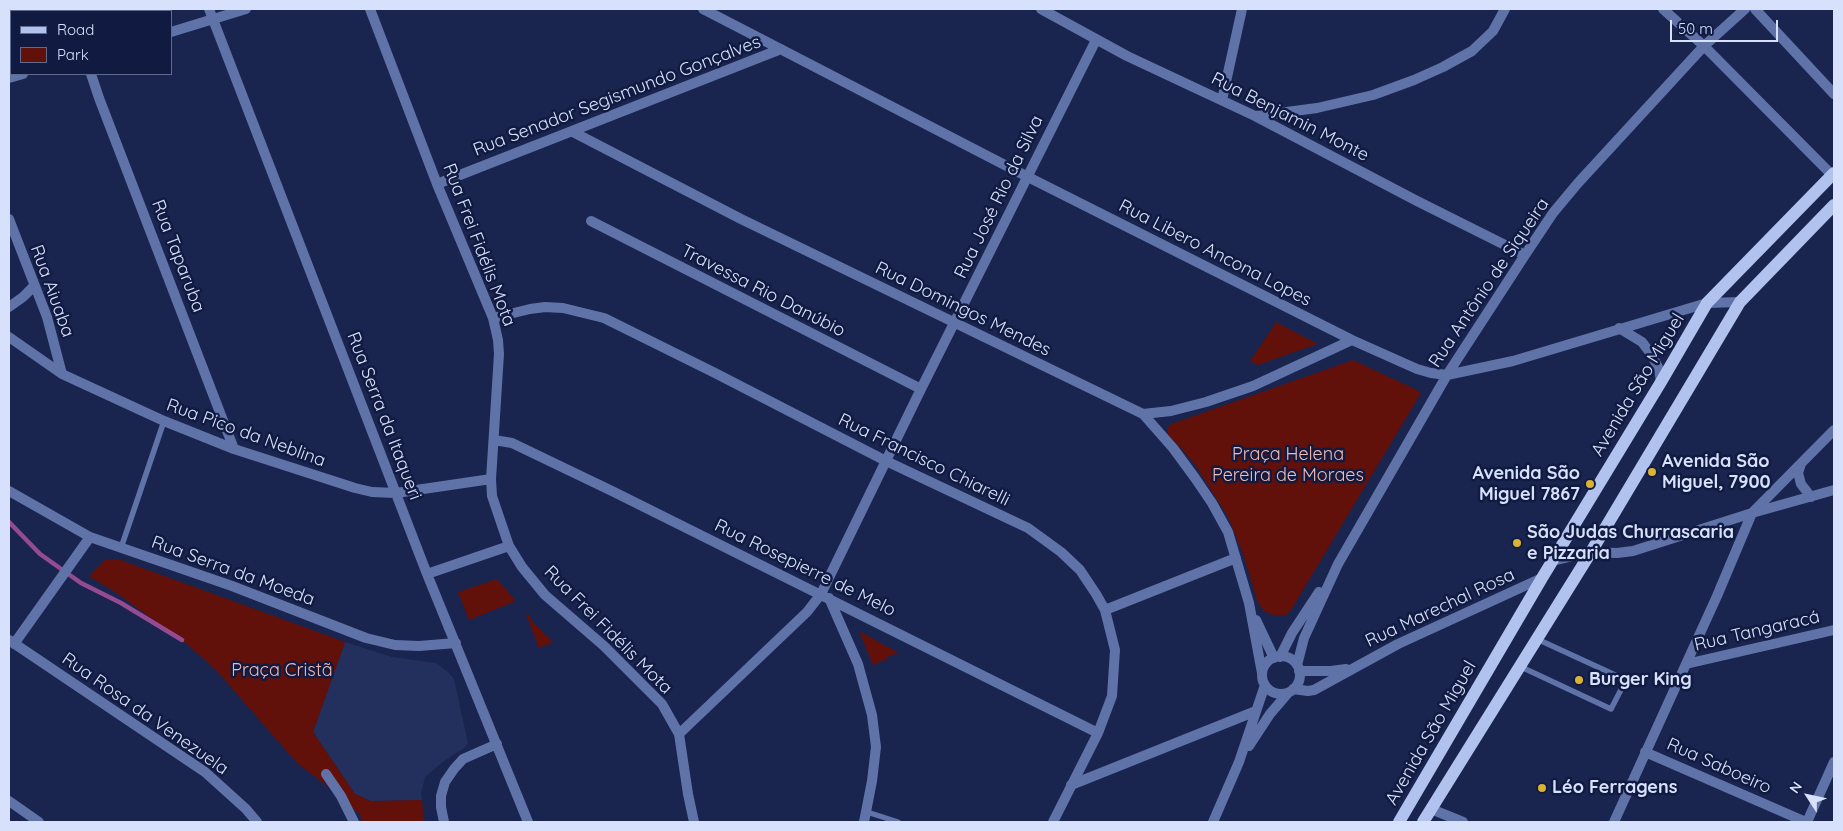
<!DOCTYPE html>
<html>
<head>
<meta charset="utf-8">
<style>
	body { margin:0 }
	#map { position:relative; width:1843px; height:831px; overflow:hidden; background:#19254e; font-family:Quicksand,sans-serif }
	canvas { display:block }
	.frame { position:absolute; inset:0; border:10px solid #d7e1fc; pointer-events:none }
	.legend { position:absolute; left:10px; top:10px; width:162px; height:65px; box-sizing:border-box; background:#111b42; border:1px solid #606a8c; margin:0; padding:6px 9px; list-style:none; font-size:15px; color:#d7e1fc }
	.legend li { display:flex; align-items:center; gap:10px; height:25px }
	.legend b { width:25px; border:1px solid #606a8c }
	.north { position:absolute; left:1783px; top:771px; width:50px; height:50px; -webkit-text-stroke:4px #111b42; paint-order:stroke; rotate:305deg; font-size:14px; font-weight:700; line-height:20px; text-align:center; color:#d7e1fc }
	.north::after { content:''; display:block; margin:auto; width:18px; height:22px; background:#d7e1fc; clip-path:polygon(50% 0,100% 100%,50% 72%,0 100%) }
	.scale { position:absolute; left:1670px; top:20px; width:108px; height:22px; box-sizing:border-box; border:2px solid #d7e1fc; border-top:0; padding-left:6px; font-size:15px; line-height:18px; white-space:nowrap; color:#d7e1fc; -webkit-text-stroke:4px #111b42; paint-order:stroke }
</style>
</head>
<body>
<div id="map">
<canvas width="1843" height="831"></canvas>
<div class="frame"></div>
<ul class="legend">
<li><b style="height:6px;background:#b1c2ef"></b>Road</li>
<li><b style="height:14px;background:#62100a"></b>Park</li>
</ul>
<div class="north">N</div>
<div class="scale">50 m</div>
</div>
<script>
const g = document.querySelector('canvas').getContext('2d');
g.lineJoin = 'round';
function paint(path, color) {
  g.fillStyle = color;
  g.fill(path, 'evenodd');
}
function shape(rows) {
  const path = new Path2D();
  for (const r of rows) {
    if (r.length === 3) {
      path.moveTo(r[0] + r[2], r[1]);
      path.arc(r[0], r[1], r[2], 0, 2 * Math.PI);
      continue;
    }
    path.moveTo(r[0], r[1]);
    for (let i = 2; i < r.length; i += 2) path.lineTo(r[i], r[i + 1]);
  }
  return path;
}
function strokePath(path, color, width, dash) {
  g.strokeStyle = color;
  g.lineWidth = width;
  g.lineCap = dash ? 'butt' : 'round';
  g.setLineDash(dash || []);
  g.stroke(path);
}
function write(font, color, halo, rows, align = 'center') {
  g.font = font + ' Quicksand,sans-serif';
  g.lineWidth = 5;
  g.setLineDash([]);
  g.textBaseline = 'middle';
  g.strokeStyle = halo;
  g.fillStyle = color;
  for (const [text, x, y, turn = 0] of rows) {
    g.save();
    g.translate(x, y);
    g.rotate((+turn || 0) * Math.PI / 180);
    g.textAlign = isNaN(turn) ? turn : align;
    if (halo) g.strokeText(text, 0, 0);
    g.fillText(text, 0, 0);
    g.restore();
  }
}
const built = shape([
	[345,642,392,657,436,663,448,672,454,679,468,743,464,748,444,761,425,777,421,793,422,800,371,801,355,794,313,732]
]);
const green = shape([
	[1274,321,1316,343,1317,344,1258,365,1250,361,1275,324],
	[1353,360,1417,390,1421,393,1291,610,1286,615,1273,615,1264,611,1258,603,1243,554,1228,517,1194,463,1168,434,1167,428,1171,424],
	[118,559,345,642,313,732,355,794,371,801,422,800,424,822,363,822,358,811,352,810,330,788,297,763,216,670,188,645,118,594,89,576,105,560],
	[497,579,516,601,469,620,458,592],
	[526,614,530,615,531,620,553,642,539,648],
	[859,631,899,653,888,656,889,658,873,665]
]);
const stream = shape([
	[9,522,40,554,81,583,121,603,182,640]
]);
const lane = shape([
	[49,9,51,11],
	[121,548,164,421],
	[1519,666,1611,709,1626,680,1537,639],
	[867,812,898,822]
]);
const street = shape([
	[209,9,427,574,528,822],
	[370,9,437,184,493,318,498,340,499,354,491,479,492,496,509,546,522,567,545,595,604,646,662,704,679,734,688,794,694,822],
	[703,9,1028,177,1352,340,1417,369,1431,373,1447,375,1513,361,1707,303,1740,302],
	[1041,9,1127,56,1255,116,1417,201,1525,255],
	[1663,9,1704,46,1832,175],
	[1755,9,1834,94],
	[171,32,246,9],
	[91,74,99,98,234,449],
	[9,78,23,74],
	[1222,100,1242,9],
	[1256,116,1317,108,1373,95,1414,80,1443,67,1472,51,1493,31,1505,9],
	[573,132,741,219,1143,414,1173,448,1195,478,1212,503,1228,532,1249,603,1262,673],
	[437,184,781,49],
	[9,219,47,317,62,374],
	[591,221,921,389],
	[9,307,23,297,34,286],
	[493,318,530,309,545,307,563,308,604,318,715,373,886,461,1028,528,1061,552,1080,570,1096,594,1105,610,1115,650,1112,696,1098,733,1053,822],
	[1619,328,1642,342,1651,354,1659,369,1661,382],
	[9,337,62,374,164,421,234,449,355,488,372,492,396,493,491,479],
	[1143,414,1171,411,1206,402,1253,386,1352,340],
	[494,440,512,443,614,492,1098,733],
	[1801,464,1798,473,1801,484,1811,497],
	[9,491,90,537,232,586,366,638,395,645,419,646,456,643],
	[1552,561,1591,552,1617,553,1633,551,1752,513,1834,490],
	[427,574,509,546],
	[829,598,858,664,872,715,876,747,872,781,864,822],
	[1105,610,1236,558],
	[1256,620,1274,658],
	[9,640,205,772,246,809,257,822],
	[14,644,90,537],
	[1281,675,19],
	[1280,657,1292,633,1319,592],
	[1686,664,1834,630],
	[1297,665,1304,638,1338,564,1447,375,1525,255,1553,213,1578,183,1704,46,1745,9],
	[1299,671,1331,671,1346,669],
	[1293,689,1308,691,1314,690,1398,644,1542,578],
	[679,734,807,612,821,594,921,389,1096,40],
	[1249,746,1270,714,1288,693],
	[1645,752,1806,822],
	[326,774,341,796,354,822],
	[1071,785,1256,711],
	[9,801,39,822],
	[1431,809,1463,822],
	[444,822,441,807,441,796,445,782,454,769,463,759,497,744],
	[1213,822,1239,762,1265,685],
	[1614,822,1717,596,1752,513,1834,430],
	[1807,822,1834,762]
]);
const primary = shape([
	[1399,822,1542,578,1661,382,1707,303,1834,173],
	[1423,822,1591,552,1740,302,1834,205]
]);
const markers = [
	[1652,472,5,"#dcb233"],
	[1590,484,5,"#dcb233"],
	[1517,543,5,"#dcb233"],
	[1579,680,5,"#dcb233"],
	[1542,788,5,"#dcb233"]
];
const streetNames = [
	["Rua Senador Segismundo Gonçalves",617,96,-21],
	["Rua Benjamin Monte",1290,117,27],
	["Rua José Rio da Silva",999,197,-64],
	["Rua Frei Fidélis Mota",479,245,69],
	["Rua Libero Ancona Lopes",1215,253,27],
	["Rua Taparuba",178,256,69],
	["Rua Antônio de Siqueira",1489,283,-56],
	["Rua Aiuaba",52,291,70],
	["Travessa Rio Danúbio",763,291,27],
	["Rua Domingos Mendes",963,309,26],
	["Avenida São Miguel",1638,385,-59],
	["Rua Serra da Itaqueri",384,416,69],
	["Rua Pico da Neblina",246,433,20],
	["Rua Francisco Chiarelli",924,460,26],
	["Rua Rosepierre de Melo",805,568,26],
	["Rua Serra da Moeda",233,571,20],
	["Rua Marechal Rosa",1440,608,-25],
	["Rua Frei Fidélis Mota",608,630,45],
	["Rua Tangaracá",1757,631,-13],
	["Rua Rosa da Venezuela",145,714,35],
	["Avenida São Miguel",1431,733,-60],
	["Rua Saboeiro",1719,766,24]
];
const parkNames = [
	["Praça Helena",1288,455],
	["Pereira de Moraes",1288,476],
	["Praça Cristã",282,671]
];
const poiNames = [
	["Avenida São",1662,462],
	["Miguel, 7900",1662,483],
	["Avenida São",1580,474,"right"],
	["Miguel 7867",1580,495,"right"],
	["São Judas Churrascaria",1527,533],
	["e Pizzaria",1527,554],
	["Burger King",1589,680],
	["Léo Ferragens",1552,788]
];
paint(built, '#23305e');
paint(green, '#62100a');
strokePath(stream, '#944b91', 4.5);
strokePath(lane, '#6073a9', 5.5);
strokePath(street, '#6073a9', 10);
strokePath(primary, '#b1c2ef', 12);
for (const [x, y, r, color] of markers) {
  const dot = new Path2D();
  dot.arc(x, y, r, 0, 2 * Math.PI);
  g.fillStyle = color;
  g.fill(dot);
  strokePath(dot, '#111b42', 2);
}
write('18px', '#d7e1fc', '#111b42', streetNames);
write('18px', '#f1bab1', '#111b42', parkNames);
write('bold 18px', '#d7e1fc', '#111b42', poiNames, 'left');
</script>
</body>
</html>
